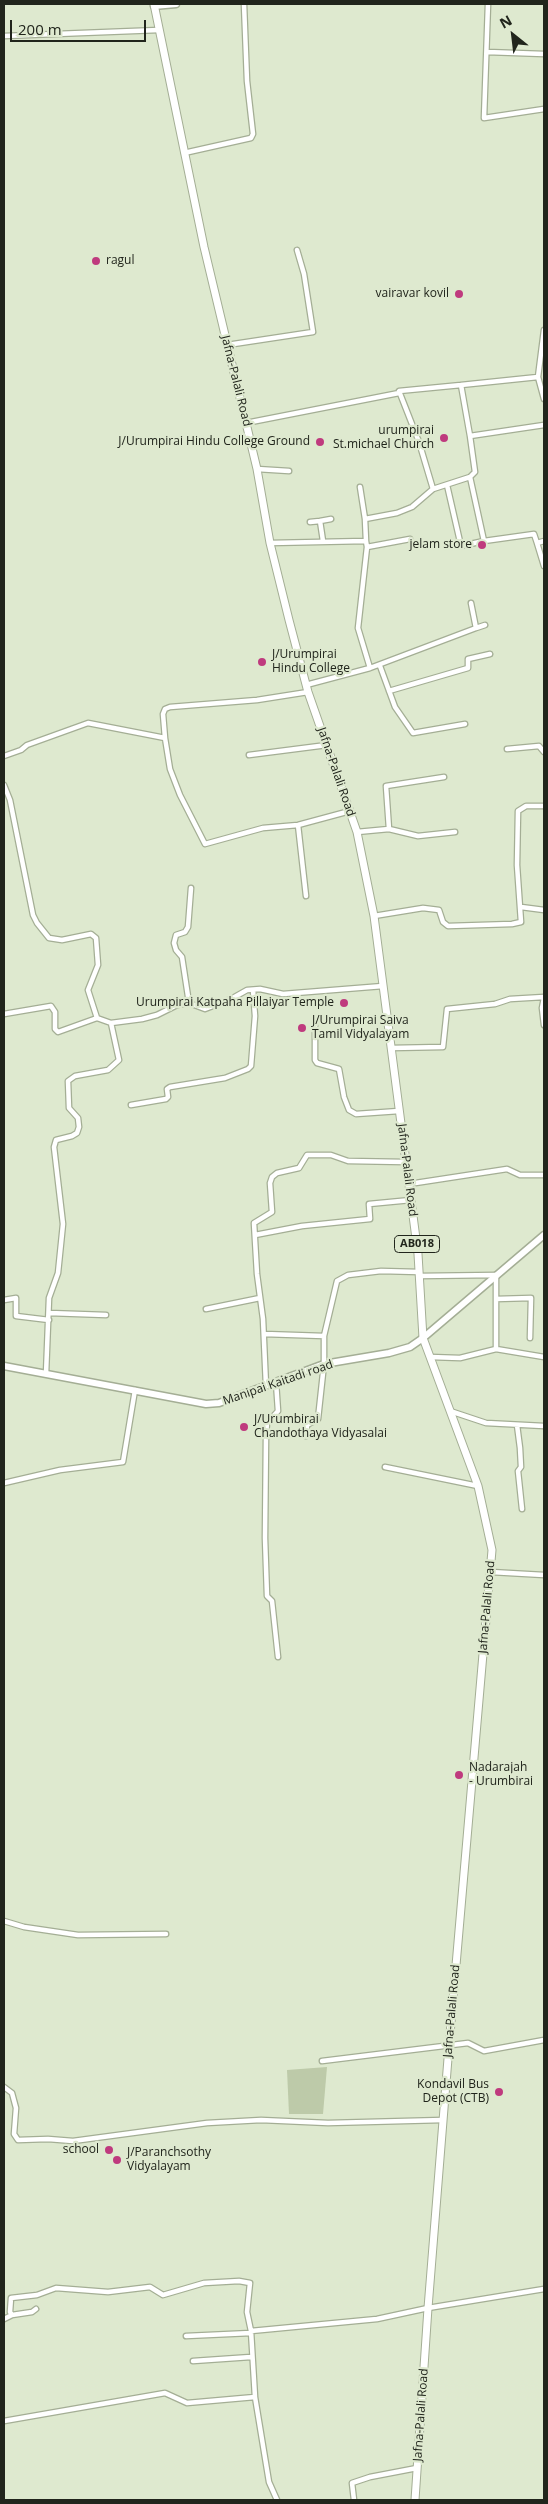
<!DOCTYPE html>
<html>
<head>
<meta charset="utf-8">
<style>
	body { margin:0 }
	#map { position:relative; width:548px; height:2504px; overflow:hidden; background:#dee9cf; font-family:"Open Sans",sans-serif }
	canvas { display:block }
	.frame { position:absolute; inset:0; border:5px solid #21251c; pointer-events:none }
	.north { position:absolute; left:488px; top:10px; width:50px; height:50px; -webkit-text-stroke:4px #dee9cf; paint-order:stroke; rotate:331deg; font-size:14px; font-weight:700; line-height:20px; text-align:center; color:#21251c }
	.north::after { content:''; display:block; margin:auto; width:18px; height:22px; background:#21251c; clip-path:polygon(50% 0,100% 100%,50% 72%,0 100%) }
	.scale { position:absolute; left:10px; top:20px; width:136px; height:22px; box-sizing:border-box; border:2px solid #21251c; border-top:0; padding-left:6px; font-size:15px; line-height:18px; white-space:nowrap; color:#21251c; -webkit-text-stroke:4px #dee9cf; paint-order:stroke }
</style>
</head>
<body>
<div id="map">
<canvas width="548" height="2504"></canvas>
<div class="frame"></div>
<div class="north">N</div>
<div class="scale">200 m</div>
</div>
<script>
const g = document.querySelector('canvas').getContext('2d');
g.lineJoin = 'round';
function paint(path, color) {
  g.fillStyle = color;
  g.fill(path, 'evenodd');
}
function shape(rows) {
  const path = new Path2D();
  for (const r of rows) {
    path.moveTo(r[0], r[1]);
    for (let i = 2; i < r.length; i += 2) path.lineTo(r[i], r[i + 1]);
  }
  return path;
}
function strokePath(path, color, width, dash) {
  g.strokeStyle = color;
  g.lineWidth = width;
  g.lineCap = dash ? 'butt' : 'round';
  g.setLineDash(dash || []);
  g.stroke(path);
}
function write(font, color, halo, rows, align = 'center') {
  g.font = font + ' "Open Sans",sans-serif';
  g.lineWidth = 4.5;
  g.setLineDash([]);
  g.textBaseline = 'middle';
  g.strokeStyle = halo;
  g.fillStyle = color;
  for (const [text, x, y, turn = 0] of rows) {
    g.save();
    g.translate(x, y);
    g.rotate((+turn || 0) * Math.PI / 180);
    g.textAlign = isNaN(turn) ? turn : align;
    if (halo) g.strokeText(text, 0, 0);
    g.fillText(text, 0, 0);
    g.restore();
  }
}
const green = shape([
	[327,2067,323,2114,289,2114,287,2070]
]);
const street = shape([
	[488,4,484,118,544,109],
	[4,36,159,30],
	[487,52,544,54],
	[184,153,251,138,253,134,247,81,244,4],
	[544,330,538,377,544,399],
	[227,345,313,332,304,274,297,250],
	[461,385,538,377],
	[246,423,399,393],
	[257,469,289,471],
	[470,477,484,541,534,534,537,543],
	[447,485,461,546,484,541],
	[360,487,365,519],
	[433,489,419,442,399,391,461,385,470,436],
	[310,522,320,521],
	[323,541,320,521,331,519],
	[366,541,365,519,397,513,412,507,433,489,470,477,475,472,470,436,544,425],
	[544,541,537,543,544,566],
	[270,543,366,541,367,547,358,628,370,668,306,685],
	[367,547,410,539],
	[476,628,485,625],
	[380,666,395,707,413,733,465,724],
	[370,668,476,628,471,603],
	[389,691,468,668,468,659,490,654],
	[165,738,170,769,180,795,205,844,263,828,298,825,350,811],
	[507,749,539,746,544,752],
	[249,755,327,745],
	[4,756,21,750,27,745,88,723,165,738,163,714,165,709,170,707,257,700,308,692],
	[4,785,10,800,33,915,37,923,49,938,62,940,91,934,96,938,98,965,88,990,97,1018,111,1023,142,1019,157,1015,177,1005,189,1003,205,1009,231,999,247,990,260,989,283,994,383,986],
	[298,825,306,896],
	[389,829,386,786,444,777],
	[357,832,389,829,418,836,455,832],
	[521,907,544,910],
	[374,916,423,908,439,910,443,922,448,926,512,924,521,922,517,865,518,811,526,806,544,806],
	[544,998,542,1008,544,1025],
	[189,1003,182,957,176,950,174,943,176,935,185,932,188,927,191,888],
	[4,1014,51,1006,55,1012,55,1029,58,1032,97,1018],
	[315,1026,315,1060,317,1063,339,1069,344,1097,349,1110,356,1114,399,1111],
	[391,1048,443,1047,447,1009,495,1004,510,999,544,997],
	[131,1105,166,1099,168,1097,167,1089,170,1087,225,1078,248,1069,251,1066,255,1016,253,990],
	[409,1184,507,1169,520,1175,544,1175],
	[255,1235,302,1226,370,1219,369,1204,411,1200],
	[419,1276,496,1275,496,1349],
	[496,1299,531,1298,530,1338],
	[4,1300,16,1298,16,1316,49,1320],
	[206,1309,260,1298],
	[49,1313,106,1315],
	[264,1334,324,1336],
	[430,1357,460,1358,496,1349,544,1357],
	[46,1374,49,1298,58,1273,63,1224,54,1147,56,1140,72,1136,77,1133,79,1127,78,1118,69,1108,68,1081,75,1076,108,1070,119,1060,111,1023],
	[276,1382,278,1411,267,1423,266,1435,265,1538,267,1596,272,1601,278,1657],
	[266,1386,263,1319,257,1274,254,1223,272,1212,270,1183,272,1177,277,1173,299,1168,307,1155,331,1155,348,1161,405,1162],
	[450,1411,486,1423,544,1426],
	[517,1425,520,1448,521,1467,518,1471,522,1509],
	[306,1436,307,1425,318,1419,324,1364,324,1336,337,1281,348,1275,381,1271,419,1272],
	[385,1467,478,1486],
	[4,1483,60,1470,123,1462,135,1390],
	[491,1572,544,1575],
	[4,1921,24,1927,78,1935,166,1934],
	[322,2061,468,2043,484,2051,544,2040],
	[4,2087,12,2093,16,2108,14,2134,18,2140,48,2139,73,2141,207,2123,261,2120,328,2123,443,2120],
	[12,2315,10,2312,11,2298,37,2295,56,2288,108,2292,150,2287,163,2295,204,2283,239,2281,250,2283,247,2312,251,2331],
	[4,2319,12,2315,32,2312,36,2309],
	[186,2336,251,2333],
	[193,2361,251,2357],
	[255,2397,269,2482,277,2500],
	[4,2421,165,2393,187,2403,255,2397,251,2331,377,2319,428,2308,544,2289],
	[354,2500,352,2483,370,2477,417,2468]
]);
const secondary = shape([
	[154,6,176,4],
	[4,1366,206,1404,219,1403,324,1364,389,1353,410,1347,423,1338,544,1235]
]);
const primary = shape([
	[154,4,204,247,257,469,270,543,289,620,308,692,357,832,374,916,418,1254,423,1338,478,1486,492,1550,449,2046,428,2308,415,2500]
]);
const markers = [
	[96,261,5,"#bf3a7e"],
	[459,294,5,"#bf3a7e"],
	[444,438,5,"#bf3a7e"],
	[320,442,5,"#bf3a7e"],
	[482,545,5,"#bf3a7e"],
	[262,662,5,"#bf3a7e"],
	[344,1003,5,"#bf3a7e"],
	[302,1028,5,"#bf3a7e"],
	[244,1427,5,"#bf3a7e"],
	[459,1775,5,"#bf3a7e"],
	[499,2092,5,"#bf3a7e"],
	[109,2150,5,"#bf3a7e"],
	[117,2160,5,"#bf3a7e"]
];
const shields = [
	[417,1244,45]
];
const shieldNames = [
	["AB018",417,1244]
];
const poiNames = [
	["ragul",106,261,"left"],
	["vairavar kovil",449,294],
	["urumpirai",434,431],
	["St.michael Church",434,445],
	["J/Urumpirai Hindu College Ground",310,442],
	["jelam store",472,545],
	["J/Urumpirai",272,655,"left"],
	["Hindu College",272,669,"left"],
	["Urumpirai Katpaha Pillaiyar Temple",334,1003],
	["J/Urumpirai Saiva",312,1021,"left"],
	["Tamil Vidyalayam",312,1035,"left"],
	["J/Urumbirai",254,1420,"left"],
	["Chandothaya Vidyasalai",254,1434,"left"],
	["Nadarajah",469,1768,"left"],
	["- Urumbirai",469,1782,"left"],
	["Kondavil Bus",489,2085],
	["Depot (CTB)",489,2099],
	["school",99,2150],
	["J/Paranchsothy",127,2153,"left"],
	["Vidyalayam",127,2167,"left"]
];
const streetNames = [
	["Jafna-Palali Road",236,381,76],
	["Jafna-Palali Road",336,772,71],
	["Jafna-Palali Road",407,1170,83],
	["Manipai Kaitadi road",278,1383,-19],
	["Jafna-Palali Road",487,1607,-85],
	["Jafna-Palali Road",452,2011,-85],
	["Jafna-Palali Road",421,2415,-86]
];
paint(green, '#bdcaa9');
strokePath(street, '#a4ae95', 7);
strokePath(secondary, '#a4ae95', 9);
strokePath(primary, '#a4ae95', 9);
strokePath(street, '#fff', 4.5);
strokePath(secondary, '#fff', 6);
strokePath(primary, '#fff', 7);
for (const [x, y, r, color] of markers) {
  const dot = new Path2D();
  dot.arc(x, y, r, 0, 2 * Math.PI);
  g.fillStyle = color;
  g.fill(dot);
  strokePath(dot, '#dee9cf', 2);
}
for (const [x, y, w] of shields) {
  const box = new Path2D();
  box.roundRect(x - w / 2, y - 8.5, w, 17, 4);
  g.fillStyle = '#dee9cf';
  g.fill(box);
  strokePath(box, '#21251c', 1);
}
write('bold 11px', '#21251c', null, shieldNames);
write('12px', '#21251c', '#dee9cf', poiNames, 'right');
write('12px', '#21251c', '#dee9cf', streetNames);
</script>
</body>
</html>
